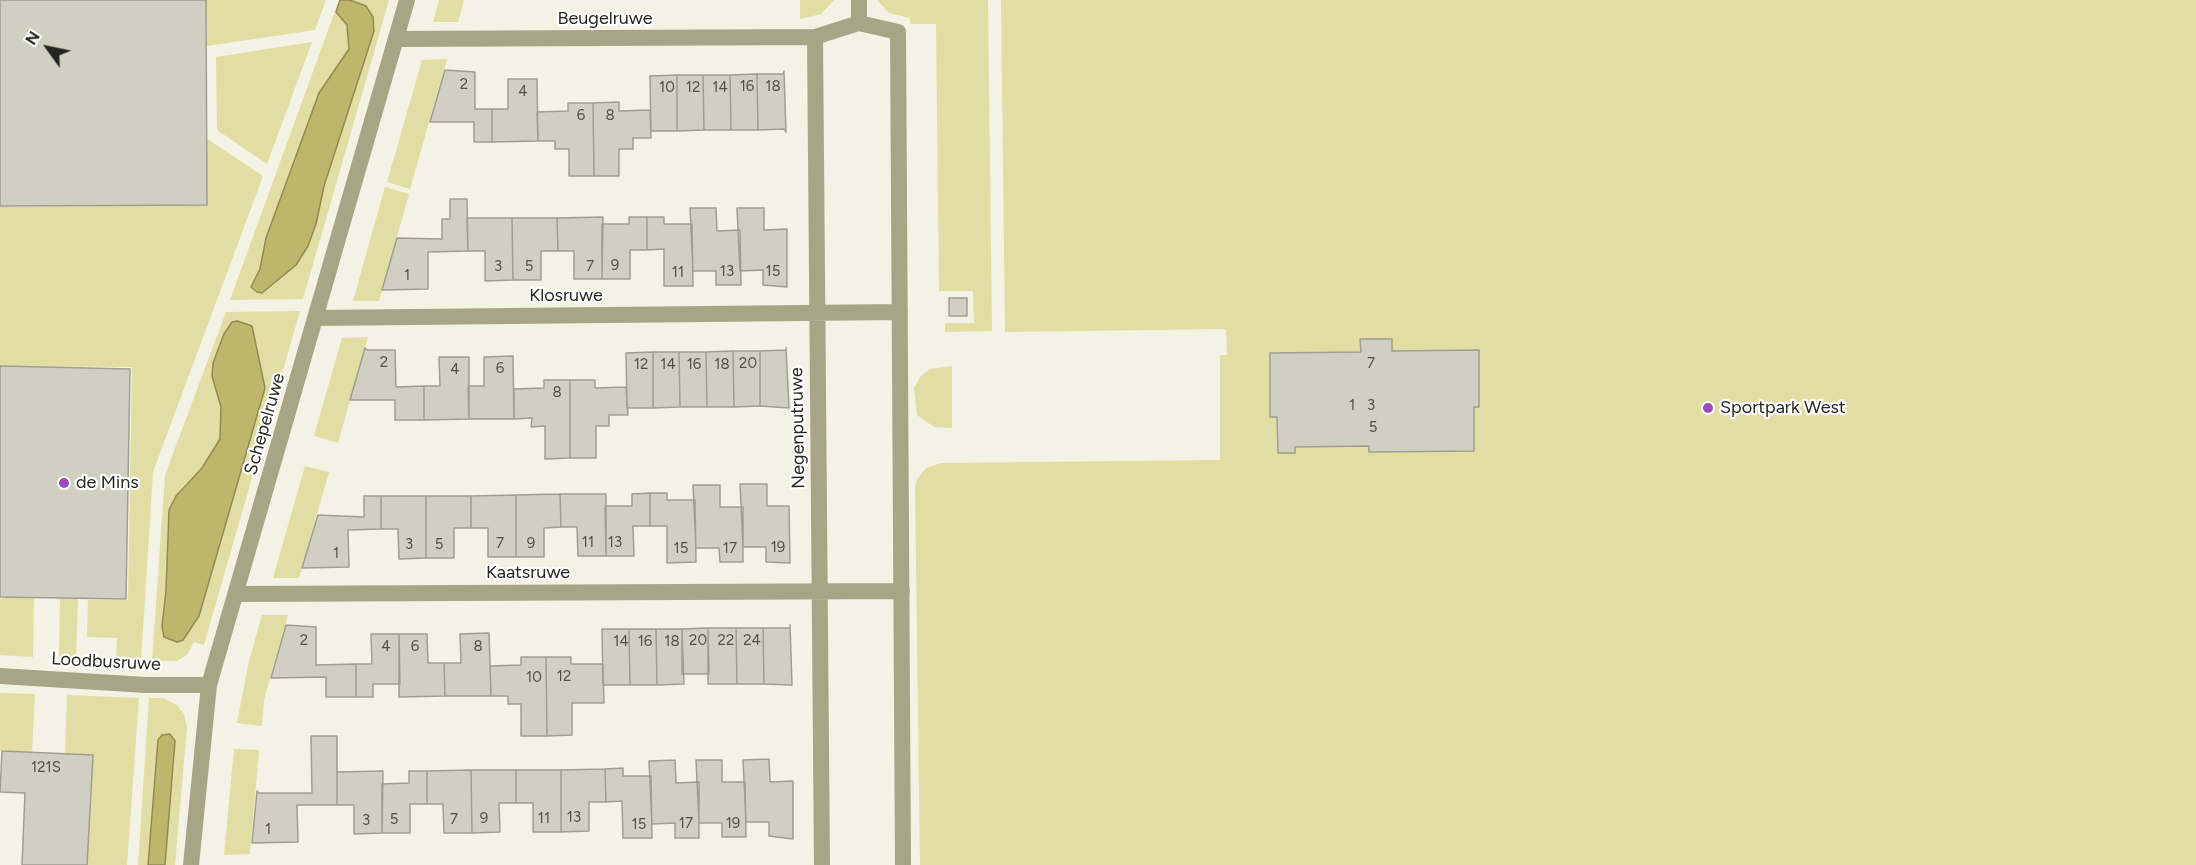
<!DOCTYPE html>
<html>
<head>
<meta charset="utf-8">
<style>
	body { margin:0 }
	#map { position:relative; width:2196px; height:865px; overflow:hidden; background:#f3f2e4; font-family:Figtree,sans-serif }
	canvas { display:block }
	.north { position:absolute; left:18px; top:18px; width:60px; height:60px; -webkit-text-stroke:4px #fff; paint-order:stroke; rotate:303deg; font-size:16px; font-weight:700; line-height:24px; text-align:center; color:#252520 }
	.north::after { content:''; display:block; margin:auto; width:21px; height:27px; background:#252520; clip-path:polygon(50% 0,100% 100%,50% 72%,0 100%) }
</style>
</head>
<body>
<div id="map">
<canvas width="2196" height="865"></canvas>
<div class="north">N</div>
</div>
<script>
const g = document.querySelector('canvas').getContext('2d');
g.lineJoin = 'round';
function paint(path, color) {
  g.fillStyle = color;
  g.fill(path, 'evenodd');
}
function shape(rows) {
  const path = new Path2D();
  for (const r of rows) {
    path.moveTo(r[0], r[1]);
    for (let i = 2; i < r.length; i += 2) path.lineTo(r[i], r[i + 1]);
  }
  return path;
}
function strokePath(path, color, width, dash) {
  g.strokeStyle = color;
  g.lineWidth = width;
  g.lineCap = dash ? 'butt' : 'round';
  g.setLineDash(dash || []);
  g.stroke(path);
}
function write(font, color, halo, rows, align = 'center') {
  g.font = font + ' Figtree,sans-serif';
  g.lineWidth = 4.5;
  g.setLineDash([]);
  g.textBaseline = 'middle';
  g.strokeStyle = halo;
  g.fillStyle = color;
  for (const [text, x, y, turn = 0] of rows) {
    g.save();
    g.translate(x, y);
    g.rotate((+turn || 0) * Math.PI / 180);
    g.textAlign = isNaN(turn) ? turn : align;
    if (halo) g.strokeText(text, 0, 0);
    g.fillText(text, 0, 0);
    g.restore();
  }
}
const green = shape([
	[206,0,326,0,315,30,207,46],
	[339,0,336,12,347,25,349,49,319,93,266,238,260,269,251,287,262,293,308,246,313,232,324,186,375,27,373,17,366,6,350,0,389,0,303,299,230,300],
	[439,0,464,0,458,22,433,22],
	[800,0,834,0,821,14,800,19],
	[877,0,988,0,992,331,945,332,945,323,974,323,973,291,939,291,936,24,910,24,910,18,889,13],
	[1001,0,2196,0,2196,865,920,865,915,486,918,478,926,468,941,463,1220,460,1220,355,1227,355,1226,329,1005,332],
	[312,42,267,164,217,130,216,57],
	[447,59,410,189,387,182,422,60],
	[206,138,263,176,153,472,141,661,116,659,117,638,87,637,88,600,128,600,132,367,0,366,0,207,206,205],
	[385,187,409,194,379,301,353,301],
	[300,311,204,645,194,642,187,655,177,661,152,661,165,475,226,312],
	[252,326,265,388,199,616,183,640,171,640,162,626,166,591,168,518,182,488,202,468,220,439,221,407,212,376,213,363,224,334],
	[368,337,338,443,314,436,342,338],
	[952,366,952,428,934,427,917,415,914,388,920,377,930,369],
	[305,466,329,472,299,578,273,578],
	[6,597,34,598,33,657,0,655,0,599],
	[60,598,78,599,76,658,59,658],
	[262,615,288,615,264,700,262,726,237,723,249,661],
	[0,693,35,694,32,752,0,751],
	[67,695,139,698,127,865,87,865,92,755,65,754],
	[149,698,163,698,177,705,184,714,187,727,175,865,165,865,175,741,173,735,154,782,148,865,138,865],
	[234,749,259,750,250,854,224,855]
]);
const water = shape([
	[340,0,350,0,366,6,373,17,374,31,324,186,316,224,308,246,296,265,262,293,257,292,251,287,260,269,266,238,319,93,349,49,347,25,336,12,340,0],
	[237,321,252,326,265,388,199,616,183,640,177,642,164,637,162,626,166,591,169,510,176,496,202,468,220,439,221,407,212,376,213,363,224,334,232,322,237,321],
	[170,734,175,741,165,865,148,865,158,740,162,735,170,734]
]);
const building = shape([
	[0,0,206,0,207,205,0,206,0,0],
	[445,70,475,72,475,109,492,109,492,142,474,142,474,122,430,122,445,70],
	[784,71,786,132,784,129,758,130,757,74,783,74,784,71],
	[757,74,758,130,731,130,730,75,757,74],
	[677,75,703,75,704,130,677,131,677,75],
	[677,75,677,131,651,131,650,76,677,75],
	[703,75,730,75,731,130,704,130,703,75],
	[508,79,537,79,538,141,492,142,492,109,508,109,508,79],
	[619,102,619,111,650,110,651,138,633,138,633,149,619,149,619,176,594,176,593,103,619,102],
	[568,103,593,103,594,176,569,176,569,149,555,149,555,141,538,141,537,112,568,111,568,103],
	[450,199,467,199,468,251,428,252,428,289,382,290,397,238,442,239,442,219,450,219,450,199],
	[690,208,716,208,717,231,740,230,741,285,716,285,716,271,693,271,690,208],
	[737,208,764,208,764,230,787,229,787,287,763,285,763,270,740,271,737,208],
	[603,217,602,279,574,279,574,251,558,251,557,218,603,217],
	[629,217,647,217,647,250,630,250,630,279,602,279,602,224,629,224,629,217],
	[647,217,664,217,664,224,692,224,693,286,664,286,664,249,647,250,647,217],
	[467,218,512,218,513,280,485,281,485,251,468,251,467,218],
	[512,218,557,218,558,251,541,251,541,280,513,280,512,218],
	[949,298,967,298,967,316,949,316,949,298],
	[1360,339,1392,339,1392,351,1479,350,1479,407,1474,407,1474,451,1369,452,1369,446,1295,447,1295,453,1278,453,1277,417,1270,417,1270,353,1361,352,1360,339],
	[365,348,367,350,395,350,396,387,424,386,424,420,395,420,395,400,350,400,365,348],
	[786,348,789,408,760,406,760,351,786,350,786,348],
	[733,351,734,407,707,407,706,352,733,351],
	[733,351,760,351,760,406,734,407,733,351],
	[653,352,679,352,680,407,653,408,653,352],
	[653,352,653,408,627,408,626,353,653,352],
	[679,352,706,352,707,407,680,407,679,352],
	[513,356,514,419,469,419,468,386,484,386,484,357,513,356],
	[439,357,469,357,469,419,424,420,424,386,440,386,439,357],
	[0,366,130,369,126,599,0,597,0,366],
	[544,380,570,380,570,458,545,459,545,426,531,427,532,418,514,419,514,389,544,388,544,380],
	[570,380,595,380,595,388,626,387,628,415,609,415,609,426,596,426,596,458,570,458,570,380],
	[740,484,767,484,767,506,789,506,790,563,766,562,766,547,743,547,740,484],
	[693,485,720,485,720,507,743,507,743,562,720,562,719,548,696,548,693,485],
	[650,493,667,493,667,500,695,500,696,562,667,563,667,526,650,526,650,493],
	[650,493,650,526,633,526,634,556,606,556,605,506,632,506,632,494,650,493],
	[560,494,561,527,544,528,544,557,516,557,516,495,560,494],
	[560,494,606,494,606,556,578,556,577,527,561,527,560,494],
	[516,495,516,557,488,557,488,528,471,528,471,496,516,495],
	[364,496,381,496,381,529,348,530,349,567,302,568,318,515,364,517,364,496],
	[381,496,426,496,426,558,399,559,398,529,381,529,381,496],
	[426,496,471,496,471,528,454,528,454,558,426,558,426,496],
	[286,625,316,627,316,665,356,664,356,697,326,697,326,677,271,678,286,625],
	[790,625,792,685,764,684,763,628,790,628,790,625],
	[708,628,709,674,682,674,682,629,708,628],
	[708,628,736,628,737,684,708,684,708,628],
	[736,628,763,628,764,684,737,684,736,628],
	[602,629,629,629,630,685,603,685,602,629],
	[629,629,656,629,657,685,630,685,629,629],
	[656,629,682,629,684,684,657,685,656,629],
	[489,633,491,696,445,696,444,663,461,663,460,634,489,633],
	[371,634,399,634,400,684,373,684,373,697,356,697,356,664,372,664,371,634],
	[399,634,427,634,428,663,444,663,445,696,399,697,399,634],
	[521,657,546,657,547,736,521,736,521,704,508,704,508,696,491,696,490,666,521,665,521,657],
	[546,657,571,657,571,664,603,664,604,703,572,703,572,735,547,736,546,657],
	[311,736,337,736,337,805,297,805,298,842,252,843,257,791,259,793,312,793,311,736],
	[2,751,93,755,87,865,22,865,25,793,0,792,2,751],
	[769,759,770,782,793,781,793,839,769,836,769,822,746,822,743,760,769,759],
	[675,760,676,783,699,782,699,838,675,838,675,823,652,824,649,761,675,760],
	[696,760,722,760,722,782,745,782,746,837,722,837,722,823,699,823,696,760],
	[623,768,623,776,651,776,652,838,623,838,622,801,606,802,605,769,623,768],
	[605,769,606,802,589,802,589,831,561,832,561,770,605,769],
	[471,770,516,770,516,803,499,803,500,832,472,833,471,770],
	[471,770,472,833,444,833,443,804,427,804,427,771,471,770],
	[516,770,561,770,561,832,533,832,533,803,516,803,516,770],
	[383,771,382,833,354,834,354,805,337,805,337,772,383,771],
	[409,771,427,771,427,804,410,804,410,833,382,833,382,784,409,783,409,771]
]);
const minor = shape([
	[859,23,898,32,903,865],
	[815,37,822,865],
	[396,39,815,37,859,23,859,0],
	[316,318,900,312],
	[236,594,902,591],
	[0,676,146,685,209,685],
	[191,865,209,685,407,0]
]);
const markers = [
	[1708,408,6,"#9a4cbd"],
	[64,483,6,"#9a4cbd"]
];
const numberNames = [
	["2",464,85],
	["16",747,87],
	["18",773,87],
	["10",667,88],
	["12",693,88],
	["14",720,88],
	["4",523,92],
	["6",581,116],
	["8",610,116],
	["9",615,266],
	["3",498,267],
	["5",529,267],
	["7",590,267],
	["13",727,272],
	["15",773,272],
	["11",678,273],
	["1",407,276],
	["2",384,363],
	["20",748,364],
	["7",1371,364],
	["12",641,365],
	["14",668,365],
	["16",694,365],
	["18",722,365],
	["6",500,369],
	["4",455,370],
	["8",557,393],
	["1",1352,406],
	["3",1371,406],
	["5",1373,428],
	["11",588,543],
	["13",615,543],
	["7",500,544],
	["9",531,544],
	["3",409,545],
	["5",439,545],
	["19",778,548],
	["15",681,549],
	["17",730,549],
	["1",336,554],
	["2",304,641],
	["20",698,641],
	["22",726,641],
	["24",752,641],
	["14",621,642],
	["16",645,642],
	["18",672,642],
	["4",386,647],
	["6",415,647],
	["8",478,647],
	["12",564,677],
	["10",534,678],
	["121S",46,768],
	["13",574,818],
	["9",484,819],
	["11",544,819],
	["5",394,820],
	["7",454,820],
	["3",366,821],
	["17",686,824],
	["19",733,824],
	["15",639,825],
	["1",268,830]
];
const streetNames = [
	["Beugelruwe",605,19],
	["Klosruwe",566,296],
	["Schepelruwe",265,424,-74],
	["Negenputruwe",798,428,-91],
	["Kaatsruwe",528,573],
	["Loodbusruwe",106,662,3]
];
const poiNames = [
	["Sportpark West",1720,408],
	["de Mins",76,483]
];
paint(green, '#e2dda3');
paint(water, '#beb76b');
strokePath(water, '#908b54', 1.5);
paint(building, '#d0d0c2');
strokePath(building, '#9f9e91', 1.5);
strokePath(minor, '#a7a585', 16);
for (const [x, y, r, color] of markers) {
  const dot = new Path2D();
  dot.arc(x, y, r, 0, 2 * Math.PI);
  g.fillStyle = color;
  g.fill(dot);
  strokePath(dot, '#fff', 2);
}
write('15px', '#505048', null, numberNames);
write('18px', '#252520', '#fff', streetNames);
write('18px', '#252520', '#fff', poiNames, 'left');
</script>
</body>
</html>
